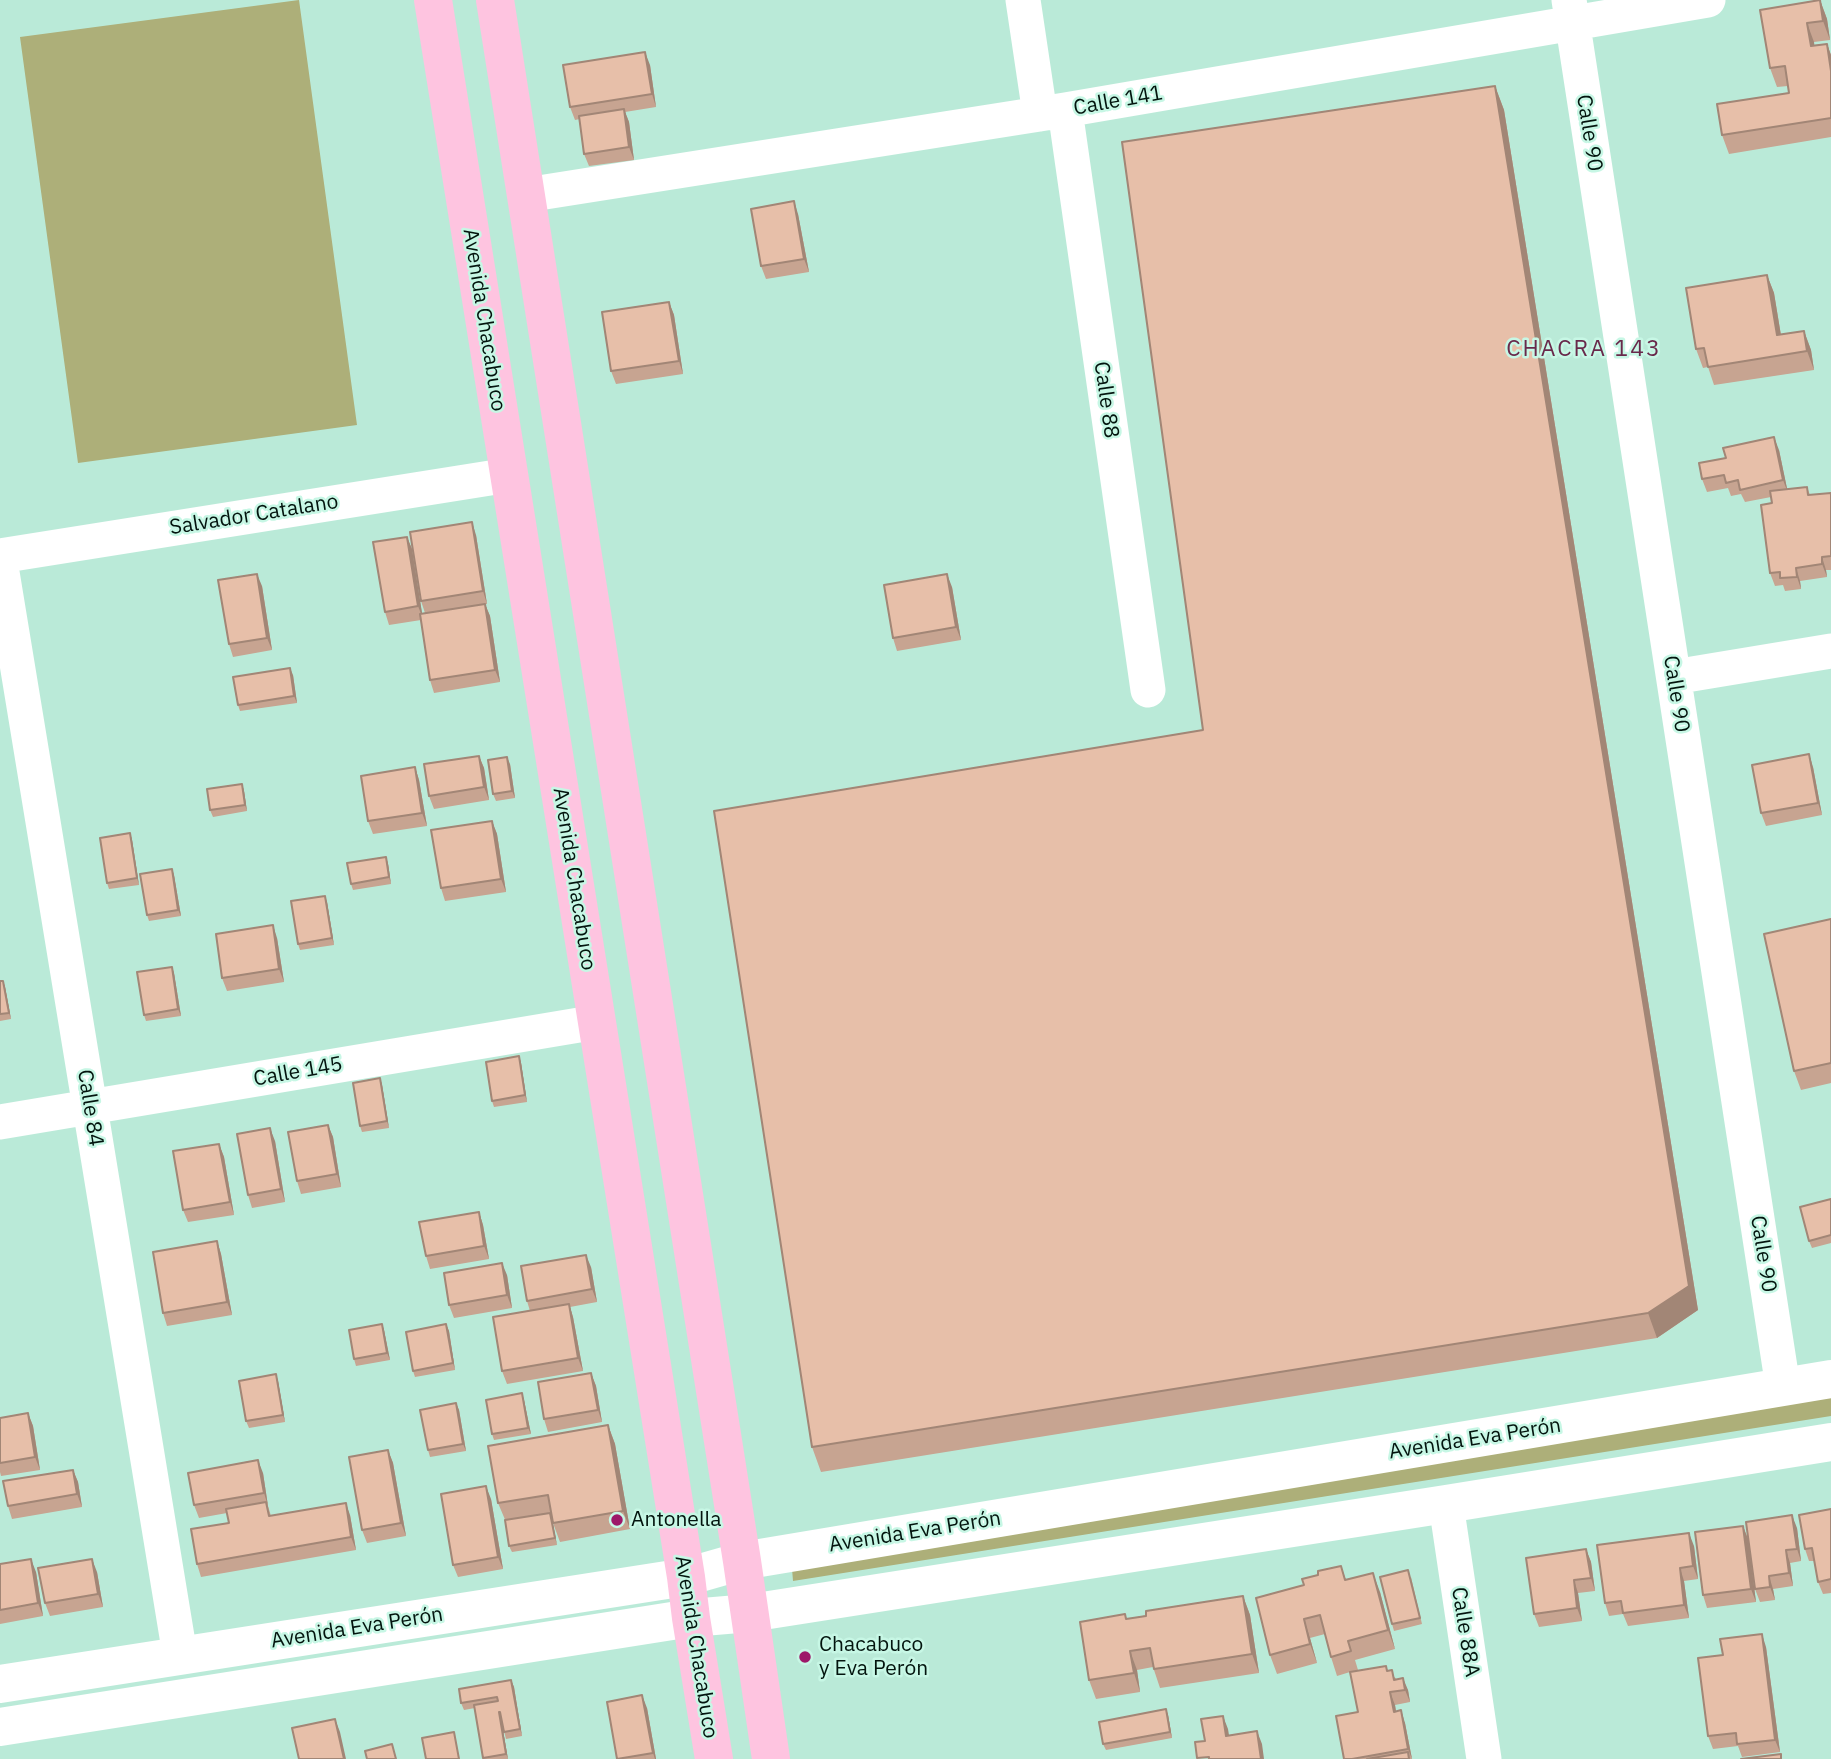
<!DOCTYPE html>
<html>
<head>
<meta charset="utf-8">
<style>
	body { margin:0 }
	canvas { display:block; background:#baead8 }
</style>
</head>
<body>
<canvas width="1831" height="1759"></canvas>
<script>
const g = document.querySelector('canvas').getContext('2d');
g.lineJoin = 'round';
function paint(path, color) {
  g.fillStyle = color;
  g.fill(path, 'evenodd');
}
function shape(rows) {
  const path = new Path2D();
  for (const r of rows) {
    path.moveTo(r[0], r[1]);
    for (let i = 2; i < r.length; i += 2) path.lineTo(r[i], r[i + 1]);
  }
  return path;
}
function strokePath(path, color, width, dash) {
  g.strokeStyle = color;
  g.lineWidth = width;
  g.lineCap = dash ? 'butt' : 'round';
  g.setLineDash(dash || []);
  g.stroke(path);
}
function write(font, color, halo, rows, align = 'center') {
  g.font = font + ' "IBM Plex Sans",sans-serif';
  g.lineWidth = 5;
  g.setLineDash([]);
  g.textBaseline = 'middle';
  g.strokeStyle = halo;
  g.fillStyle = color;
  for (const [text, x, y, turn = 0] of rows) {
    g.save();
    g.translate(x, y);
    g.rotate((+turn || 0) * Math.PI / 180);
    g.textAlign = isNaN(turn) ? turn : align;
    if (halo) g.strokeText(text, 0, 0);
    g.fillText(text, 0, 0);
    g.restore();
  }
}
const green = shape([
	[299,0,357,425,78,463,20,37],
	[1831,1391,1831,1416,793,1581,791,1556]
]);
const minor = shape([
	[1023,0,1040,114],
	[1569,0,1783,1387],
	[1065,110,1148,690],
	[526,195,1065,110,1708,0],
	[0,556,509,475],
	[0,560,180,1655],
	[1674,677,1831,651],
	[0,1122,597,1022],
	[1446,1504,1484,1759]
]);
const tertiary = shape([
	[0,1684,686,1577,742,1561,1831,1379],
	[0,1727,691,1618,750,1613,1446,1504,1831,1442]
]);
const primary = shape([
	[433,0,686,1577,691,1618,714,1759],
	[495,0,742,1561,771,1759]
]);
const wall = shape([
	[1820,0,1827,19,1830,40,1814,42,1814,45,1827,44,1831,55,1831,137,1729,154,1722,135,1789,93,1788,86,1777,87,1770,68],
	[650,65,656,107,625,112,629,122,634,160,589,166,584,154,580,119,575,120,570,107],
	[1495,86,1504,110,1698,1310,1657,1338,821,1472,812,1447,1203,730],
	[798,214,809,272,766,279,761,266],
	[1767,275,1774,293,1781,335,1804,331,1811,350,1814,370,1714,385,1708,367,1703,368,1696,349],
	[669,302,674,315,683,374,616,384,611,371],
	[1779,450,1787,489,1807,487,1810,495,1831,493,1831,570,1826,570,1827,577,1800,581,1801,589,1785,591,1783,585,1775,586,1770,573,1771,497,1745,502,1741,494,1731,496,1728,488,1707,492,1702,479],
	[476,535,487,604,485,604,490,616,500,682,434,693,430,680,421,620,389,625,385,612,407,537,412,549,422,614,425,613,421,601],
	[262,586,272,650,233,657,229,644],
	[952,587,961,640,897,651,893,638],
	[293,675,297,703,240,711,238,705],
	[479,756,484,768,489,800,434,809,429,796],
	[510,764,515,798,496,801,493,794],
	[415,767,419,780,427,826,373,834,368,821],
	[1813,767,1822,815,1766,826,1761,813],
	[242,784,244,791,247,811,213,817,210,810],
	[492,821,497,834,506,892,445,901,441,888],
	[130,833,132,840,139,885,109,889,107,883],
	[386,857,388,864,391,884,353,890,351,884],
	[172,869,174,875,181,916,149,921,147,915],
	[327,902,334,945,300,950,298,944],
	[1831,919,1831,1083,1801,1090,1794,1071],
	[277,938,284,982,227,991,222,978],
	[172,967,174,973,181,1016,146,1021,144,1015],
	[0,981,3,981,5,987,11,1019,0,1021],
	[519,1056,521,1063,527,1102,494,1107,492,1101],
	[380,1078,382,1085,389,1128,362,1132,360,1126],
	[328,1125,333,1137,341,1187,301,1194,297,1181],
	[275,1141,285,1202,252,1208,248,1195],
	[219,1144,224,1157,234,1215,188,1222,183,1210],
	[1831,1199,1831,1243,1812,1248,1809,1241],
	[479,1212,483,1225,489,1259,430,1269,426,1256],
	[217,1241,221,1254,232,1315,167,1326,163,1313],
	[591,1267,597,1302,570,1307,573,1317,583,1371,507,1384,502,1371,530,1311,527,1301],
	[507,1275,512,1308,454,1318,449,1305],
	[382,1324,384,1330,390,1360,356,1366,354,1359],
	[446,1324,449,1331,455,1370,415,1377,413,1371],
	[591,1373,596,1386,602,1422,548,1432,544,1419],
	[278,1381,285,1422,249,1428,246,1421],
	[524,1400,531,1434,494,1440,492,1434],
	[456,1403,459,1410,466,1451,430,1457,428,1450],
	[28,1413,33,1426,40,1470,1,1476,0,1472,0,1418],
	[608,1425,615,1444,630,1529,560,1542,553,1523,552,1514,551,1514,557,1545,512,1552,509,1546,506,1522,498,1503],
	[388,1450,393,1463,406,1536,367,1543,362,1530],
	[73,1470,78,1482,82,1507,12,1519,8,1506],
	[263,1473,268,1506,271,1516,350,1515,356,1550,201,1577,197,1564,229,1523,227,1513,199,1518,194,1505],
	[491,1499,503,1569,458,1577,453,1565],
	[1831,1509,1831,1593,1823,1594,1818,1582,1814,1561,1809,1561,1805,1549],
	[1743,1526,1748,1539,1756,1602,1707,1608,1703,1595],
	[1797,1528,1801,1561,1790,1563,1793,1586,1773,1589,1775,1600,1760,1602,1755,1589],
	[1694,1546,1698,1579,1684,1581,1689,1618,1628,1626,1623,1614,1609,1616,1605,1603],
	[1586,1549,1591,1562,1595,1591,1578,1593,1582,1621,1539,1627,1534,1614],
	[0,1564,36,1572,43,1616,0,1624],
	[1341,1566,1346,1580,1380,1592,1395,1649,1355,1660,1358,1670,1351,1672,1388,1671,1408,1690,1410,1702,1395,1705,1396,1711,1405,1723,1412,1759,1344,1759,1358,1712,1350,1672,1337,1676,1331,1657,1325,1634,1310,1638,1317,1663,1277,1674,1270,1655,1304,1585,1318,1575],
	[97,1572,103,1607,50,1616,45,1603],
	[1411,1577,1422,1624,1394,1631,1392,1624],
	[1243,1596,1250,1615,1259,1673,1160,1688,1153,1667,1137,1670,1140,1692,1096,1699,1089,1680,1127,1619],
	[1766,1647,1780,1752,1742,1757,1738,1746,1713,1749,1708,1736,1723,1655],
	[511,1680,514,1687,522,1736,506,1739,501,1719,508,1759,483,1759,475,1708,464,1710,461,1703],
	[647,1708,656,1759,617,1759],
	[1166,1709,1168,1715,1172,1738,1106,1750,1103,1744]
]);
const shadedWall = shape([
	[1820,0,1827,19,1830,40,1823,21],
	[1807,23,1814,42,1817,65,1811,46],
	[1827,44,1831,55,1831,71],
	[645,52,650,65,656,107,652,94],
	[1495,86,1504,110,1698,1310,1657,1338,1648,1313],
	[624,109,629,122,634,160,629,147],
	[794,201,798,214,809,272,804,259],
	[1767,275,1774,293,1784,354,1777,335],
	[669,302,674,315,683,374,679,361],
	[1804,331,1811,350,1814,370,1807,351],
	[1774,437,1779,450,1788,493,1783,480],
	[472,522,476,535,487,604,483,591],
	[407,537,412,549,423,619,418,606],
	[1822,557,1826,570,1827,577,1822,564],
	[1796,568,1800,581,1801,589,1797,577],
	[257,574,262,586,272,650,267,638],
	[947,574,952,587,961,640,956,627],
	[485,604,490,616,500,682,495,670],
	[290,668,293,675,297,703,294,696],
	[1809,754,1813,767,1822,815,1818,803],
	[479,756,484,768,489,800,484,787],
	[507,757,510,764,515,798,512,791],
	[415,767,419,780,427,826,422,813],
	[242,784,244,791,247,811,245,805],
	[492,821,497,834,506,892,501,879],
	[130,833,132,840,139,885,137,878],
	[386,857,388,864,391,884,389,877],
	[172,869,174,875,181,916,178,910],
	[325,896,327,902,334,945,332,938],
	[273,925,277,938,284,982,279,969],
	[172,967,174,973,181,1016,178,1009],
	[3,981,5,987,11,1019,9,1013],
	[519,1056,521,1063,527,1102,525,1095],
	[380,1078,382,1085,389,1128,387,1121],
	[328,1125,333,1137,341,1187,337,1174],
	[270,1128,275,1141,285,1202,281,1189],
	[219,1144,224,1157,234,1215,230,1202],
	[479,1212,483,1225,489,1259,484,1246],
	[217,1241,221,1254,232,1315,227,1302],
	[586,1255,591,1267,597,1302,592,1289],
	[502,1263,507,1275,512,1308,507,1295],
	[569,1304,573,1317,583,1371,578,1358],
	[382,1324,384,1330,390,1360,387,1353],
	[446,1324,449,1331,455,1370,453,1363],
	[591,1373,596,1386,602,1422,598,1410],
	[276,1374,278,1381,285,1422,283,1415],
	[522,1393,524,1400,531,1434,528,1428],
	[456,1403,459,1410,466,1451,463,1444],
	[28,1413,33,1426,40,1470,35,1457],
	[608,1425,615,1444,630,1529,623,1511],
	[388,1450,393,1463,406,1536,401,1523],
	[258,1460,263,1473,268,1506,264,1493],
	[73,1470,78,1482,82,1507,77,1494],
	[486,1486,491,1499,503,1569,498,1557],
	[346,1503,350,1515,356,1550,351,1537],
	[550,1513,552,1519,557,1545,555,1538],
	[1792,1515,1797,1528,1801,1561,1797,1549],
	[1743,1526,1748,1539,1756,1602,1751,1589],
	[1689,1533,1694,1546,1698,1579,1693,1566],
	[1586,1549,1591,1562,1595,1591,1591,1578],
	[1786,1550,1790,1563,1793,1586,1789,1573],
	[31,1559,36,1572,43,1616,38,1603],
	[92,1559,97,1572,103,1607,98,1594],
	[1680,1568,1684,1581,1689,1618,1684,1605],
	[1373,1573,1380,1592,1395,1649,1388,1630],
	[1769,1576,1773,1589,1775,1600,1770,1587],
	[1574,1580,1578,1593,1582,1621,1577,1608],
	[1243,1596,1250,1615,1259,1673,1252,1654],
	[1304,1619,1310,1638,1317,1663,1310,1644],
	[1762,1634,1766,1647,1780,1752,1775,1740],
	[1130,1651,1137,1670,1140,1692,1134,1673],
	[1403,1678,1408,1690,1410,1702,1405,1690],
	[511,1680,514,1687,522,1736,520,1729],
	[1390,1692,1395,1705,1398,1725,1394,1712],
	[642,1695,647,1708,656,1759,655,1759,653,1753],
	[1166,1709,1168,1715,1172,1738,1170,1732],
	[1401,1710,1405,1723,1412,1759,1408,1749],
	[499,1712,501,1719,508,1759,506,1754],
	[1223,1716,1228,1729,1231,1748,1226,1736],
	[335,1719,340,1732,346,1759,344,1759],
	[1257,1731,1262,1744,1264,1759,1261,1759]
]);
const building = shape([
	[1820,0,1823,21,1807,23,1811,46,1827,44,1831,71,1831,118,1722,135,1717,104,1789,93,1785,66,1770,68,1760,10,1820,0],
	[645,52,652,94,570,107,563,65,645,52],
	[1495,86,1689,1286,1648,1313,812,1447,714,811,1203,730,1122,142,1495,86],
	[624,109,629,147,584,154,579,116,624,109],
	[794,201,804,259,761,266,751,209,794,201],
	[1767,275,1777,335,1804,331,1807,351,1708,367,1704,348,1696,349,1686,288,1767,275],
	[669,302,679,361,611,371,602,312,669,302],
	[1774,437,1783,480,1740,490,1738,480,1726,483,1724,475,1702,479,1699,463,1726,458,1723,448,1774,437],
	[1807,487,1808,495,1831,493,1831,556,1822,557,1822,564,1796,568,1797,577,1780,578,1780,572,1770,573,1761,505,1772,503,1770,491,1807,487],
	[472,522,483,591,421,601,410,532,472,522],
	[407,537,418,606,385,612,373,542,407,537],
	[257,574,267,638,229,644,218,580,257,574],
	[947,574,956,627,893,638,884,585,947,574],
	[485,604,495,670,430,680,420,614,485,604],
	[290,668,294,696,238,705,233,677,290,668],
	[1809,754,1818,803,1761,813,1752,765,1809,754],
	[479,756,484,787,429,796,424,764,479,756],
	[507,757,512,791,493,794,488,760,507,757],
	[415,767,422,813,368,821,361,776,415,767],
	[242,784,245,805,210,810,207,789,242,784],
	[492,821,501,879,441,888,431,830,492,821],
	[130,833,137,878,107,883,100,838,130,833],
	[386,857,389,877,351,884,347,863,386,857],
	[172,869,178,910,147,915,140,874,172,869],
	[325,896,332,938,298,944,291,901,325,896],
	[1831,919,1831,1063,1794,1071,1764,934,1831,919],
	[273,925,279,969,222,978,216,934,273,925],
	[172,967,178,1009,144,1015,137,972,172,967],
	[0,981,3,981,9,1013,0,1014,0,981],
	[519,1056,525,1095,492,1101,486,1062,519,1056],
	[380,1078,387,1121,360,1126,353,1083,380,1078],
	[328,1125,337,1174,297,1181,288,1132,328,1125],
	[270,1128,281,1189,248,1195,237,1134,270,1128],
	[219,1144,230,1202,183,1210,173,1151,219,1144],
	[1831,1199,1831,1235,1809,1241,1800,1207,1831,1199],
	[479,1212,484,1246,426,1256,419,1222,479,1212],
	[217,1241,227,1302,163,1313,153,1252,217,1241],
	[586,1255,592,1289,527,1301,521,1266,586,1255],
	[502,1263,507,1295,449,1305,444,1273,502,1263],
	[569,1304,578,1358,502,1371,493,1317,569,1304],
	[382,1324,387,1353,354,1359,349,1330,382,1324],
	[446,1324,453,1363,413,1371,406,1332,446,1324],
	[591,1373,598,1410,544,1419,538,1382,591,1373],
	[276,1374,283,1415,246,1421,239,1381,276,1374],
	[522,1393,528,1428,492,1434,486,1400,522,1393],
	[456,1403,463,1444,428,1450,420,1410,456,1403],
	[28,1413,35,1457,0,1463,0,1418,28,1413],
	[608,1425,623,1511,553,1523,548,1495,498,1503,488,1446,608,1425],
	[388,1450,401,1523,362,1530,349,1457,388,1450],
	[258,1460,264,1493,194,1505,188,1473,258,1460],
	[73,1470,77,1494,8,1506,3,1481,73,1470],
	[486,1486,498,1557,453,1565,441,1494,486,1486],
	[266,1502,269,1516,346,1503,351,1537,197,1564,191,1529,229,1523,226,1509,266,1502],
	[1831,1509,1831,1579,1818,1582,1812,1548,1805,1549,1799,1515,1831,1509],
	[550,1513,555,1538,509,1546,505,1520,550,1513],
	[1792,1515,1797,1549,1786,1550,1789,1573,1769,1576,1770,1587,1755,1589,1746,1522,1792,1515],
	[1743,1526,1751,1589,1703,1595,1695,1532,1743,1526],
	[1689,1533,1693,1566,1680,1568,1684,1605,1623,1613,1621,1601,1605,1603,1597,1545,1689,1533],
	[1586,1549,1591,1578,1574,1580,1577,1608,1534,1614,1526,1558,1586,1549],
	[31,1559,38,1603,0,1610,0,1564,31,1559],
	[92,1559,98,1594,45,1603,38,1568,92,1559],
	[1341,1566,1345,1580,1373,1573,1388,1630,1348,1641,1351,1651,1331,1657,1320,1615,1304,1619,1310,1644,1270,1655,1256,1598,1304,1585,1302,1579,1318,1575,1318,1571,1341,1566],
	[1408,1570,1420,1618,1392,1624,1380,1577,1408,1570],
	[1243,1596,1252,1654,1154,1669,1150,1648,1130,1651,1134,1673,1089,1680,1080,1622,1125,1614,1126,1619,1146,1616,1146,1611,1243,1596],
	[1762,1634,1775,1740,1737,1744,1736,1733,1708,1736,1698,1658,1723,1655,1720,1639,1762,1634],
	[1386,1666,1387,1671,1392,1670,1394,1680,1403,1678,1405,1690,1390,1692,1394,1712,1401,1710,1408,1749,1352,1759,1344,1759,1336,1716,1358,1712,1350,1672,1386,1666],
	[511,1680,520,1729,504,1732,500,1712,499,1712,506,1754,483,1758,474,1705,498,1701,497,1697,461,1703,459,1689,511,1680],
	[642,1695,653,1753,617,1759,607,1702,642,1695],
	[1166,1709,1170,1732,1103,1744,1099,1722,1166,1709],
	[1223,1716,1226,1736,1257,1731,1261,1759,1209,1759,1209,1757,1197,1758,1195,1742,1205,1741,1201,1719,1223,1716],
	[335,1719,344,1759,299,1759,292,1728,335,1719],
	[454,1732,459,1759,426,1759,422,1738,454,1732],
	[392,1744,396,1759,367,1759,365,1751,392,1744],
	[1408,1752,1409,1759,1367,1759,1408,1752],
	[1781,1754,1781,1759,1741,1759,1781,1754]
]);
const markers = [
	[617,1520,7,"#9d1869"],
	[805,1657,7,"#9d1869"]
];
const streetNames = [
	["Calle 141",1118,101,-10],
	["Calle 90",1589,133,81],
	["Avenida Chacabuco",484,320,81],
	["Calle 88",1106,400,82],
	["Salvador Catalano",254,515,-9],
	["Calle 90",1676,694,81],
	["Avenida Chacabuco",574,879,81],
	["Calle 145",298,1072,-10],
	["Calle 84",90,1108,81],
	["Calle 90",1763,1254,81],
	["Avenida Eva Perón",1475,1439,-9],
	["Avenida Eva Perón",915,1532,-9],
	["Avenida Eva Perón",357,1628,-9],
	["Calle 88A",1465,1632,81],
	["Avenida Chacabuco",696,1647,81]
];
const poiNames = [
	["Antonella",631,1520],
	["Chacabuco",819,1645],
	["y Eva Perón",819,1669]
];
const neighbourhoodNames = [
	["CHACRA 143",1584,349]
];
paint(green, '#adaf79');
strokePath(minor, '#fff', 35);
strokePath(tertiary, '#fff', 38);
strokePath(primary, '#fec4e0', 38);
paint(wall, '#c7a491');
paint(shadedWall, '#a28676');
paint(building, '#e7bfa9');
strokePath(building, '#a28676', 2);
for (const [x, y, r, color] of markers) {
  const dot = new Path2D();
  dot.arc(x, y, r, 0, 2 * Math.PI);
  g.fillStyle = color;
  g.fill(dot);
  strokePath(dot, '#c7f7e5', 2.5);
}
write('21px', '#03140e', '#c7f7e5', streetNames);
write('21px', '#03140e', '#c7f7e5', poiNames, 'left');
g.letterSpacing = '2px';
write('23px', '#69294b', '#c7f7e5', neighbourhoodNames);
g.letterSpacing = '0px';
</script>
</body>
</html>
